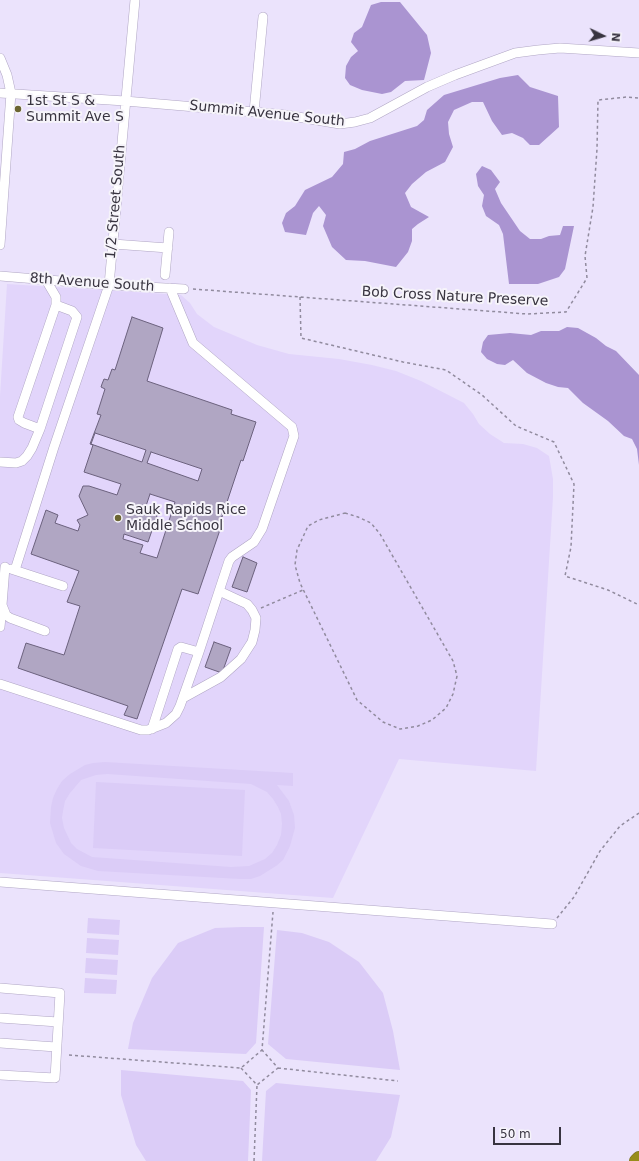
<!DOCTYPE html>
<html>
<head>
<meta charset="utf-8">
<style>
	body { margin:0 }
	#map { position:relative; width:639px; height:1161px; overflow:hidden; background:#ebe3fc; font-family:"DejaVu Sans",sans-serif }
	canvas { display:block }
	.north { position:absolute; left:583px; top:16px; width:40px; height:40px; -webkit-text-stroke:3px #f6f4fa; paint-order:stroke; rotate:95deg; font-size:11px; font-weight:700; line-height:16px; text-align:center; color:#383440 }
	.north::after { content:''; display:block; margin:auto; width:14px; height:18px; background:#383440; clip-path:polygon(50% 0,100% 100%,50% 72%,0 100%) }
	.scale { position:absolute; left:493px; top:1127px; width:68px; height:18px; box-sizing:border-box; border:2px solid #383440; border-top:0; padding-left:5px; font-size:12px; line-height:14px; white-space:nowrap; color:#383440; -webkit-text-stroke:3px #f6f4fa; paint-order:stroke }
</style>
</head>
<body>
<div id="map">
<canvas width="639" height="1161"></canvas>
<div class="north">N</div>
<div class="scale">50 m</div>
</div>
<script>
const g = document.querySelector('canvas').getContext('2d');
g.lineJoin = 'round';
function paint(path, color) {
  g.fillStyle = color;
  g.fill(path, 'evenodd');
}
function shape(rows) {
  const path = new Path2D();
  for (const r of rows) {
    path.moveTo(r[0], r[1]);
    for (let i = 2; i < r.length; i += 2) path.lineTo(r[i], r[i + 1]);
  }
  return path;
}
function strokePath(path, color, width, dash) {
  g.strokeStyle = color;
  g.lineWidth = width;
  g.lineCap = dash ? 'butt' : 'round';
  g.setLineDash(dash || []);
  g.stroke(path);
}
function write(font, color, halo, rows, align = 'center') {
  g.font = font + ' "DejaVu Sans",sans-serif';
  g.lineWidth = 4;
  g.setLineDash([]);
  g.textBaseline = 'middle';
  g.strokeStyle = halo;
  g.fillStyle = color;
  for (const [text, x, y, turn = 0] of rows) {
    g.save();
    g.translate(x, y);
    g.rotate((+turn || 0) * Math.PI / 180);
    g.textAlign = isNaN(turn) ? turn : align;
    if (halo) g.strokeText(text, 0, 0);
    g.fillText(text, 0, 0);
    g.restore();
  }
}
const built = shape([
	[7,284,181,295,190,303,197,314,214,327,257,345,289,354,339,359,372,365,396,371,421,381,464,403,473,414,479,424,490,434,504,443,523,444,537,448,549,456,553,479,553,497,536,771,399,759,333,898,0,873,0,396]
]);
const green = shape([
	[105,762,293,773,293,786,277,785,289,801,294,815,295,828,290,846,283,860,276,866,260,876,251,879,240,879,98,871,81,866,64,854,56,843,50,823,51,807,53,798,57,789,62,781,70,774,85,765,93,763],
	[107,774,251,784,267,792,273,799,278,807,281,814,282,824,281,835,277,845,272,853,265,859,249,866,231,867,92,857,77,849,71,843,64,828,62,818,63,811,65,801,70,793,81,780,96,775],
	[96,782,245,790,242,856,93,848],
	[88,918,120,920,119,935,87,933],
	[242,927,264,927,256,1043,246,1054,128,1049,133,1023,152,978,178,943,215,928],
	[277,930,302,933,329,942,359,962,383,993,393,1031,400,1070,286,1059,268,1044],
	[87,938,119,940,118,955,86,953],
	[86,958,118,960,117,975,85,973],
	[85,978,117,980,116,994,84,993],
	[121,1070,243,1081,251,1090,248,1161,146,1161,136,1145,121,1095],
	[276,1083,400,1095,391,1137,376,1161,262,1161,266,1091]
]);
const water = shape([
	[381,2,400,2,427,35,431,53,424,80,405,81,391,92,382,94,362,90,350,85,345,78,346,66,351,57,358,51,351,42,354,33,362,27,371,5],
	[518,75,530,87,558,96,559,127,539,145,530,145,523,138,512,133,502,135,492,121,483,102,472,102,454,110,448,122,449,134,453,147,445,162,426,172,412,184,405,193,411,207,429,217,418,224,412,229,412,241,408,252,396,267,365,261,346,260,332,247,323,226,326,215,319,206,313,213,306,235,285,232,282,223,286,213,295,206,305,190,332,177,343,164,344,152,355,149,370,141,417,126,424,120,427,110,444,95,500,78],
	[482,166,491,170,500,182,495,189,501,203,520,231,530,239,541,239,549,236,560,235,563,226,574,226,565,269,559,277,538,284,509,284,503,234,499,225,486,216,482,206,484,195,478,186,476,174],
	[567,327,578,328,596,338,606,346,616,351,639,375,639,465,637,449,632,439,624,436,608,421,583,403,568,388,558,387,546,383,527,373,513,360,505,365,497,364,487,359,481,352,483,342,488,335,510,333,531,335,541,331,559,331]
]);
const building = shape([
	[132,317,163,328,147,381,232,410,231,414,256,422,243,461,241,460,222,517,221,517,220,520,223,521,198,594,182,589,137,719,124,715,128,706,18,668,26,643,64,655,80,606,67,602,79,571,31,554,46,510,58,515,55,523,78,531,80,525,77,520,88,515,79,496,83,486,89,486,117,495,121,484,84,472,93,445,90,444,101,415,97,414,105,389,101,387,102,384,104,379,108,380,112,369,115,370,132,317],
	[95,433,146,450,142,462,91,444,95,433],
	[151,452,202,469,198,481,147,463,151,452],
	[150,494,175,502,157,558,140,553,143,545,123,539,124,534,148,542,159,510,146,506,150,494],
	[243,557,257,563,247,592,232,587,243,557],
	[214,642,231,648,222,673,205,667,214,642]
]);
const path = shape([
	[193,289,527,314,566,312,587,278,585,256,593,207,597,149,598,100,627,97,639,98],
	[300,297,301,338,403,362,446,370,482,395,516,426,554,442,574,484,571,547,565,576,608,590,639,605],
	[345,513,358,517,371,523,380,534,453,661,457,676,453,694,446,708,432,720,418,726,400,729,383,722,357,700,300,583,295,565,297,550,308,526,319,520,345,513],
	[261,608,303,590],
	[557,918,574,897,600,851,620,826,639,813],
	[69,1055,241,1068,262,1050,273,912],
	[241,1068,257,1085,278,1068,262,1050],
	[278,1068,398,1081],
	[254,1161,257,1085]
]);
const minor = shape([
	[0,58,7,75,11,93,0,245],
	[0,93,125,101,254,112,286,115,340,124,355,122,370,118,427,87,455,75,515,53,538,50,560,48,639,53],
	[254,112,263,17],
	[113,244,168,248],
	[165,275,169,232],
	[0,276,109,285,184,289],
	[46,280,56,297,56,305,18,417,19,420,24,423,40,429,77,317,72,311,56,305],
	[0,462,16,463,22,461,27,456,32,448,40,429],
	[5,567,2,605,6,615,10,618,45,631],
	[11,569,63,586],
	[15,570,54,447,109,285,135,0],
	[0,627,2,606],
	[0,684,141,730,148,730,166,723,176,714,180,706,199,652,229,561,232,557,254,542,262,529,294,436,292,427,193,343,170,288],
	[183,698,221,677,241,659,252,642,255,630,256,618,252,610,247,604,219,591],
	[152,729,178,649,181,647,199,652],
	[0,882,552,924],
	[0,988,60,993,55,1078,0,1075],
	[0,1018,58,1022],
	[0,1043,56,1047]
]);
const highway = shape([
	[636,1161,639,1158]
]);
const markers = [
	[18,109,4,"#6b6532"],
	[118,518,4,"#6b6532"]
];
const poiNames = [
	["1st St S &",26,101],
	["Summit Ave S",26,117],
	["Sauk Rapids Rice",126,510],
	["Middle School",126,526]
];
const streetNames = [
	["Summit Avenue South",267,114,6],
	["1/2 Street South",116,202,-85],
	["8th Avenue South",92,283,4],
	["Bob Cross Nature Preserve",455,297,3]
];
paint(built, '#e2d5fb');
paint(green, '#dbccf7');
paint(water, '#aa94d1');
paint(building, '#b0a6c3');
strokePath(building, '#6c627e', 1);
strokePath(minor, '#b0a6c4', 10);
strokePath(highway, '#766e28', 14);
strokePath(path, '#918b9e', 1.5, [3, 3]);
strokePath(minor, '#fff', 9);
strokePath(highway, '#988d1b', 13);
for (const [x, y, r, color] of markers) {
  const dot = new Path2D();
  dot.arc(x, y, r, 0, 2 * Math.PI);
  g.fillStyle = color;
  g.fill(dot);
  strokePath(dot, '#f6f4fa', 1.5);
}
write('14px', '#383440', '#f6f4fa', poiNames, 'left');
write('14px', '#383440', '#f6f4fa', streetNames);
</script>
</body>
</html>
